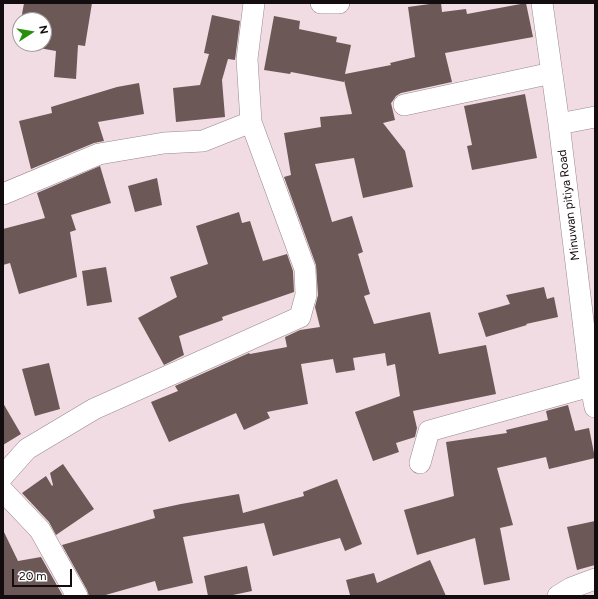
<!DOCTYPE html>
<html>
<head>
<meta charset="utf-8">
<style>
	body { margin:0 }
	#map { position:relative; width:598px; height:599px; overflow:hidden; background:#f1dce4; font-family:Figtree,sans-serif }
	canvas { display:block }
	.frame { position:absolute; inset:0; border:4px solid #140d10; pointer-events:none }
	.north { position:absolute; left:12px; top:12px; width:40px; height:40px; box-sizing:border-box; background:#fff; border:1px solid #a19e9f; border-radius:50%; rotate:78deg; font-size:11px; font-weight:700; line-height:16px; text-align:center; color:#140d10 }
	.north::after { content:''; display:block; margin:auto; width:14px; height:18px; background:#2b8f0e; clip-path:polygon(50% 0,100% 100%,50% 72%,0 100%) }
	.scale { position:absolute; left:12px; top:569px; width:60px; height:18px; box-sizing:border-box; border:2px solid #140d10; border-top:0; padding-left:5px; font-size:12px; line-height:14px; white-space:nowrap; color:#140d10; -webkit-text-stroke:3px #fff; paint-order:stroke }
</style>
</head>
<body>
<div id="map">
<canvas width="598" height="599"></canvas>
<div class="frame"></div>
<div class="north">N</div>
<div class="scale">20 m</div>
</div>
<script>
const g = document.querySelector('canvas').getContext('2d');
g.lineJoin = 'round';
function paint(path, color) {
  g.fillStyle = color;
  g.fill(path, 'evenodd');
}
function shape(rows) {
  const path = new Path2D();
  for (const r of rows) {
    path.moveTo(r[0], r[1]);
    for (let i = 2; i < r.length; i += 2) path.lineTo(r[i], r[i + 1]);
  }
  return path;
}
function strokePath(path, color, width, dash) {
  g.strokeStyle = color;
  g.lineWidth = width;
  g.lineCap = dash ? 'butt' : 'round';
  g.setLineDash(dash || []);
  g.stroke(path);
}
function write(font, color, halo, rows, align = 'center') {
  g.font = font + ' Figtree,sans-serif';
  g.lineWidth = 4;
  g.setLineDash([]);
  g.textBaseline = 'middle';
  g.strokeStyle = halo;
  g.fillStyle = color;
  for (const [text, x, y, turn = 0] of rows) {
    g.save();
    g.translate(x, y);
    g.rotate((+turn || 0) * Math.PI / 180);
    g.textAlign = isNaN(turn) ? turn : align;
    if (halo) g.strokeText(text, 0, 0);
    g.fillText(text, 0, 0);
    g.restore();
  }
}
const building = shape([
	[24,3,92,3,85,46,78,45,76,79,54,77,56,51,17,44,20,27,20,44,44,44,44,20,21,20],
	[437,3,441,3,442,12,466,9,467,14,526,3,533,37,445,53,452,82,401,93,396,96,392,102,391,103,395,120,383,123,405,151,413,187,363,198,354,158,315,164,332,222,352,216,363,252,358,254,370,294,364,296,374,324,430,312,439,354,486,345,496,394,413,411,417,428,415,437,396,443,399,452,373,461,355,412,400,396,395,364,387,366,385,353,353,358,355,370,336,373,333,359,301,364,308,404,267,412,270,418,244,430,236,413,169,442,151,402,178,391,175,386,249,353,250,354,287,347,285,337,300,330,320,327,315,307,318,295,316,265,284,177,291,175,284,133,321,127,320,117,352,114,344,80,344,82,291,72,290,74,264,70,274,16,300,21,299,29,337,37,336,42,351,45,345,74,391,65,390,63,415,57,408,7],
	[212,15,240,21,235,60,228,59,222,80,225,117,176,122,173,88,200,85,209,54,204,53],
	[139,83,144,114,98,122,104,141,94,143,31,169,19,121,52,113,51,107,117,87],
	[525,94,537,158,472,170,467,146,472,145,464,106],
	[100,166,111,203,71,215,76,230,70,232,77,277,19,294,10,263,3,265,3,229,45,218,37,193],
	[157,178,162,205,135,212,128,186],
	[239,212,242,223,250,221,263,261,287,254,293,271,294,292,222,317,223,320,179,336,184,355,164,365,138,318,177,297,170,277,208,264,196,226],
	[106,267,112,302,87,306,82,271],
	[544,287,547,299,554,297,558,317,526,324,527,325,486,337,478,313,510,304,506,295],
	[49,363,60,409,35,416,22,369],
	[3,403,21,434,3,445],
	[568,405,575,431,589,428,595,458,549,469,546,457,497,468,513,525,500,528,510,580,484,585,475,538,417,555,404,510,454,496,446,442,507,433,506,430,548,420,546,411],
	[63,464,94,509,56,535,49,522,22,493,46,476,52,486,53,485,50,473],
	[337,479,362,544,345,551,340,538,273,556,264,523,183,537,193,583,158,591,155,581,102,596,89,596,87,590,62,545,155,518,153,510,181,504,239,494,243,513,304,496,303,492],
	[595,521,595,565,577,570,567,527],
	[3,530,18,561,41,557,63,596,3,596],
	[430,560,446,596,347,596,350,595,346,580,374,573,377,583],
	[247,566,252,591,228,596,208,596,204,576]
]);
const minor = shape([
	[321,3,339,3],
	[542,3,559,124,591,386,595,407],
	[404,105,552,73],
	[559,124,595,117],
	[3,194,99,154,164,143,203,141,251,122],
	[420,463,429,431,591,386],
	[3,476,27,449,94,409,300,317,306,295,305,269,251,122,247,59,254,3],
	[3,491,40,530,77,596],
	[558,596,571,588,595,579]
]);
const streetNames = [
	["Minuwan pitiya Road",569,205,-97]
];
paint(building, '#6b5857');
strokePath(minor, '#99878e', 22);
strokePath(minor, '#fff', 21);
write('12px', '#140d10', '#fff', streetNames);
</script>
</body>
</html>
